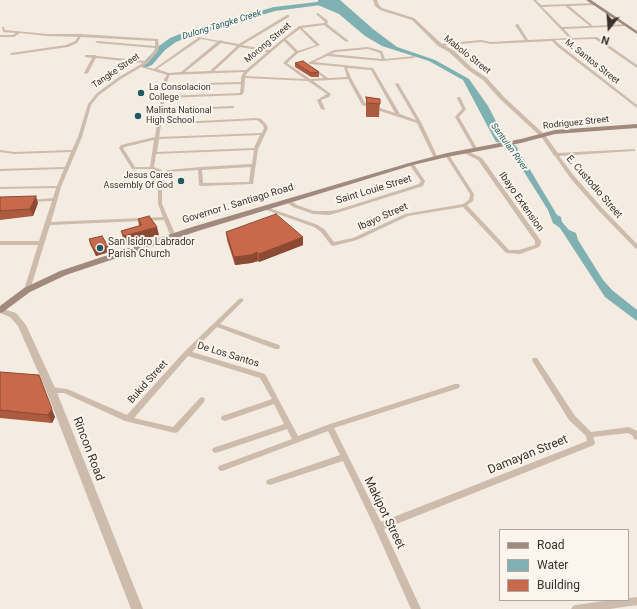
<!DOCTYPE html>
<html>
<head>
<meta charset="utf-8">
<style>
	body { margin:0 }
	#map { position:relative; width:637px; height:609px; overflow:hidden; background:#f4ebe1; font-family:Roboto,sans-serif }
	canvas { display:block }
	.legend { position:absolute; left:499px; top:529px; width:130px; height:72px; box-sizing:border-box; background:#fbf5ee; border:1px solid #aea6a0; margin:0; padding:5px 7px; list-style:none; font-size:12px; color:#3b302b }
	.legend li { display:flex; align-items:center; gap:8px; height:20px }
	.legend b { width:20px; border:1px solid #aea6a0 }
	.north { position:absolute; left:589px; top:8px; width:40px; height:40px; -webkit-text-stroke:3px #fbf5ee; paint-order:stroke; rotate:197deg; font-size:11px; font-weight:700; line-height:16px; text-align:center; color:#3b302b }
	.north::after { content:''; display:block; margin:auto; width:14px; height:18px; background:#3b302b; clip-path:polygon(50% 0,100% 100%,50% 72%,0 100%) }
</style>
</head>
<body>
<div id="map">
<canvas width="637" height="609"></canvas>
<ul class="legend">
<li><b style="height:5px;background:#a18a7d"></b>Road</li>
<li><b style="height:11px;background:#7fb0b2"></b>Water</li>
<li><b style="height:11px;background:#c8694b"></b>Building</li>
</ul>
<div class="north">N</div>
</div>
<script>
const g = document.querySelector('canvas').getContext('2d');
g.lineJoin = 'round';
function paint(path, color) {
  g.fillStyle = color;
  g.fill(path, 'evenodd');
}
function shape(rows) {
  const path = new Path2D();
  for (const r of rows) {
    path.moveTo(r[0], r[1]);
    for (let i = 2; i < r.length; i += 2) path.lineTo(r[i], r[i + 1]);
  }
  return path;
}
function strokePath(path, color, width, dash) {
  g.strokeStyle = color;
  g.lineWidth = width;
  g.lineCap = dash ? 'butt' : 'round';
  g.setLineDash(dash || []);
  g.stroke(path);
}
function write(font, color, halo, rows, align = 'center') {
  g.font = font + ' Roboto,sans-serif';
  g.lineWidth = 4;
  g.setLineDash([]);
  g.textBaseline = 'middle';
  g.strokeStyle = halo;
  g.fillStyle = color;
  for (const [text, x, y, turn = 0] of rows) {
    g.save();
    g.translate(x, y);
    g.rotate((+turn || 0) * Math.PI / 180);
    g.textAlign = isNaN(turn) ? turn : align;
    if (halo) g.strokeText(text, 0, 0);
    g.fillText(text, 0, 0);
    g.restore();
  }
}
const water = shape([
	[318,0,340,0,373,29,397,47,435,60,469,79,488,106,504,137,516,146,557,215,561,217,562,222,569,230,576,233,578,240,603,280,612,290,637,310,637,321,605,297,560,228,553,223,548,210,509,148,503,143,496,142,463,80,429,61,382,46,365,36,339,14,318,5]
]);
const river = shape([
	[334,0,337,2,336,3,275,11,186,38,176,42,165,50,152,65,144,68,140,66,159,46,170,38,180,34,274,7,334,0]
]);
const minor = shape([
	[533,0,536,0,541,5,596,3,595,5,569,6,593,26,627,24,628,25,626,26,564,29,572,38,597,37,637,65,637,68,595,39,555,40,560,45,637,105,637,108,558,47,552,41,491,44,481,42,440,46,438,45,440,44,481,40,491,42,525,40,515,25,517,24,518,24,528,40,569,38,533,0],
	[565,6,590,26,562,27,542,7,565,6],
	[318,13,328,21,327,24,349,41,346,42,324,25,302,28,320,45,298,53,287,63,310,79,324,78,313,70,312,69,314,68,328,78,347,77,344,67,310,64,308,63,334,50,368,47,382,51,385,59,415,56,415,58,414,58,382,61,327,56,314,62,373,68,400,114,416,120,395,84,398,83,421,122,438,158,438,159,434,159,434,158,417,123,362,105,348,79,313,81,331,94,329,97,321,100,325,109,323,110,321,109,317,100,327,94,308,81,245,78,244,92,242,95,165,98,163,109,233,106,234,106,234,108,163,111,161,123,257,118,261,119,266,124,268,128,258,149,253,184,201,186,199,185,198,170,168,172,166,171,168,170,200,167,252,164,254,150,156,154,154,167,162,170,162,172,158,172,151,169,132,169,119,148,121,145,155,137,164,79,167,75,141,67,121,79,99,95,91,105,82,137,61,187,51,222,163,217,158,204,158,189,161,174,163,173,165,174,162,189,162,204,176,236,175,237,171,237,164,220,50,225,30,290,29,291,25,291,24,290,38,245,0,245,0,241,39,241,52,201,30,202,28,201,30,200,53,198,56,188,0,189,0,187,57,186,64,169,0,171,0,169,65,167,71,152,14,154,0,152,0,150,14,152,72,150,78,137,88,104,97,93,119,77,143,63,96,58,88,73,86,74,84,73,92,58,85,57,85,55,95,55,97,56,146,61,154,51,155,48,97,43,95,42,97,41,155,46,155,41,81,37,77,43,68,47,12,55,10,54,11,53,66,45,75,41,78,37,47,36,20,33,14,37,0,37,0,35,13,35,16,33,3,32,2,27,4,27,5,30,47,34,81,34,158,39,159,47,158,51,148,63,143,66,154,69,199,37,219,41,221,40,222,41,239,44,287,15,289,15,289,17,242,45,269,50,299,26,324,23,325,22,316,14,318,13],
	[300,29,316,45,298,51,286,39,300,29],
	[201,39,217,42,181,72,169,73,157,69,201,39],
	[284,41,295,52,283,63,305,79,245,76,248,72,284,41],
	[221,43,237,46,210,71,185,72,221,43],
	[240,47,267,52,246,70,214,71,240,47],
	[368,49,380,53,382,59,331,54,336,52,368,49],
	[347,68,371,70,395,113,365,103,351,78,347,68],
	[244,72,241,77,241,82,167,84,168,79,170,75,244,72],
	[241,84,240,93,165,96,167,86,241,84],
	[257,120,263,125,264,128,262,133,159,137,161,125,257,120],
	[260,135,254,148,157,152,159,139,260,135],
	[154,140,150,167,135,167,123,148,125,147,154,140],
	[251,167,249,182,203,183,202,170,251,167],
	[458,97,460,97,466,109,459,117,478,150,478,151,474,151,474,150,455,117,462,109,457,98,458,97],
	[540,134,544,134,558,153,635,149,635,151,633,151,559,156,575,177,603,209,637,244,637,249,635,248,599,211,571,179,555,156,553,155,553,154,540,135,540,134],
	[464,151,468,151,482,158,541,241,541,244,539,247,520,254,506,253,463,207,408,216,357,240,333,246,331,245,321,232,314,227,261,208,262,207,266,207,318,225,325,230,334,242,353,238,405,214,463,204,469,200,470,194,445,155,447,154,449,155,474,194,473,201,467,205,509,250,519,250,535,245,535,241,478,160,464,153,464,151],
	[409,163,413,163,425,181,423,186,340,212,329,215,313,214,293,207,285,201,285,200,289,200,297,205,314,211,329,211,337,210,419,184,421,181,409,164,409,163],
	[241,298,244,300,220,324,279,345,280,347,279,349,275,349,217,327,192,352,265,374,298,436,330,424,455,384,459,384,460,386,459,388,334,428,381,522,587,441,586,436,569,420,533,362,532,360,533,358,537,358,575,416,591,432,629,427,637,431,637,440,634,439,632,435,628,433,593,437,595,443,594,445,384,529,421,609,411,609,375,528,343,461,270,485,267,484,266,482,267,480,340,455,328,431,225,470,222,471,219,470,218,468,219,466,292,439,287,429,216,453,213,452,212,450,213,448,284,424,274,404,225,421,222,420,221,418,222,416,272,399,260,378,188,356,134,418,173,427,200,398,202,397,204,398,205,400,204,402,178,432,175,433,125,421,64,393,51,393,49,392,48,390,49,388,51,387,67,389,127,415,185,351,239,299,241,298],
	[637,597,637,605,610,609,571,609,573,606,576,605,611,600,628,600,628,598,637,597]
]);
const tertiary = shape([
	[373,0,377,0,379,5,382,8,414,18,442,44,453,50,472,68,487,78,504,97,544,134,544,136,540,136,500,99,483,80,468,70,449,52,438,46,412,20,380,10,375,6,373,0],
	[0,308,16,313,26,325,56,390,143,609,131,609,46,390,18,326,10,317,0,313,0,308]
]);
const secondary = shape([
	[586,0,591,0,637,31,637,34,586,0],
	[637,124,637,128,555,134,521,143,447,157,413,165,198,231,66,275,30,292,3,312,0,313,0,306,24,288,60,271,192,227,409,163,447,153,521,139,555,130,637,124]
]);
const wall = shape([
	[295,63,319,72,319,77,311,77,295,67],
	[366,97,380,99,379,117,366,117],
	[0,197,38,203,33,216,0,220],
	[138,219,159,235,126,244,123,239,121,231,139,226],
	[226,232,303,237,303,245,259,262,258,261,251,263,235,265,227,240],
	[89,239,108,246,109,252,96,256,90,244],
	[0,372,55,417,52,423,0,418]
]);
const shadedWall = shape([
	[36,196,38,203,33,216,30,209],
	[157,227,159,235,126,244,124,236],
	[303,237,303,245,259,262,259,254],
	[108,246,109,252,96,256,94,250],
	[257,252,258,261,251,263,235,265,234,257],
	[52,409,55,417,52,423,48,415]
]);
const building = shape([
	[303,61,319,72,311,73,295,63,303,61],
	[366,97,380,99,380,104,367,103,366,97],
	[36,196,30,209,0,211,0,197,36,196],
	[276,214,303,237,259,254,257,252,251,255,234,257,226,232,276,214],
	[149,216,157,227,124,236,121,231,142,225,138,219,149,216],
	[102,236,108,246,94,250,89,239,102,236],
	[0,372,39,375,52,409,48,415,0,410,0,372]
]);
const markers = [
	[141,93,4,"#1f5a5e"],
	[138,116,4,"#1f5a5e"],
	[181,181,4,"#1f5a5e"],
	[100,248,4,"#1f5a5e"]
];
const farWaternames = [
	["Dulong Tangke Creek",222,25,-17],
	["Santulan River",509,147,54]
];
const farStreetnames = [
	["Morong Street",268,43,-40],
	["Mabolo Street",467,55,38],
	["M. Santos Street",592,62,38],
	["Tangke Street",116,71,-34],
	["Rodriguez Street",576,123,-6]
];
const farPoinames = [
	["La Consolacion",149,88],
	["College",149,98],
	["Malinta National",146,111],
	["High School",146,121],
	["Jesus Cares",173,176,"right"],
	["Assembly Of God",173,186,"right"]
];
const streetNames = [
	["E. Custodio Street",594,187,49],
	["Saint Louie Street",374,190,-17],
	["Ibayo Extension",521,202,55],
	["Governor I. Santiago Road",238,204,-17],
	["Ibayo Street",383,217,-24],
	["De Los Santos",228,355,17],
	["Bukid Street",148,382,-48]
];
const poiNames = [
	["San Isidro Labrador",108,242],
	["Parish Church",108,254]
];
const nearStreetnames = [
	["Rincon Road",88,449,69],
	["Damayan Street",528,455,-22],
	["Makipot Street",384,513,64]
];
paint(water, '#7fb0b2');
paint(river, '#7fb0b2');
paint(minor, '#cdbbac');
paint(tertiary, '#cdbbac');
paint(secondary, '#a18a7d');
paint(wall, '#ac5a40');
paint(shadedWall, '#8c4a34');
paint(building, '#c8694b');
strokePath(building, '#8c4a34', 1);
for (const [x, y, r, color] of markers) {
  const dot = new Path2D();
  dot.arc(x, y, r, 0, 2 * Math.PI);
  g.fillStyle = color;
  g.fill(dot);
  strokePath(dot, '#fbf5ee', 1.5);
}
write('italic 9px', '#1f5a5e', '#fbf5ee', farWaternames);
write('9px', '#3b302b', '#fbf5ee', farStreetnames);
write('9px', '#3b302b', '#fbf5ee', farPoinames, 'left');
write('10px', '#3b302b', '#fbf5ee', streetNames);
write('10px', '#3b302b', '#fbf5ee', poiNames, 'left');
write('12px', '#3b302b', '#fbf5ee', nearStreetnames);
</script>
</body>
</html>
